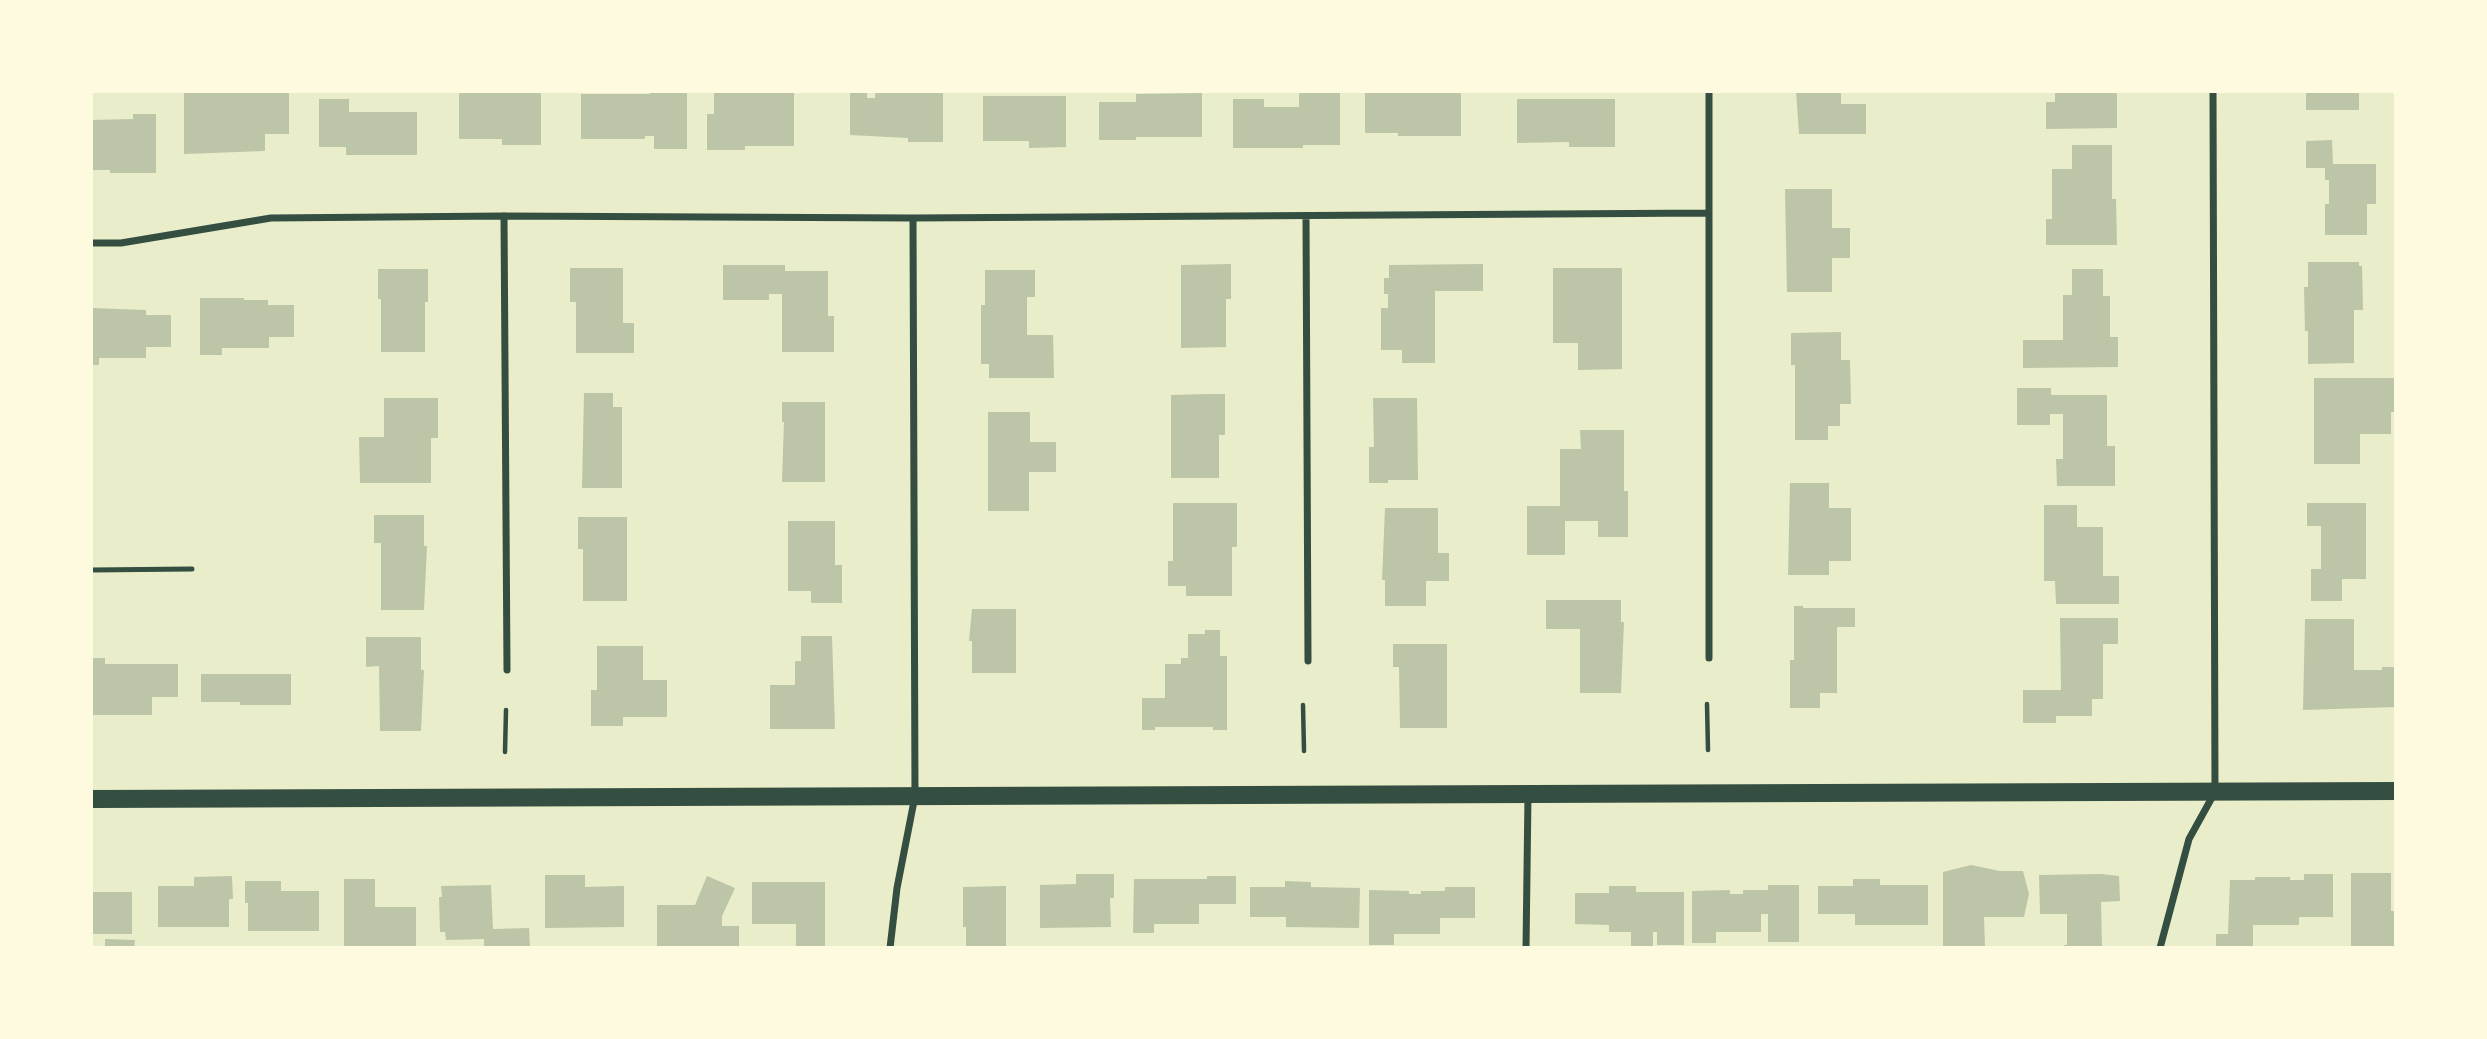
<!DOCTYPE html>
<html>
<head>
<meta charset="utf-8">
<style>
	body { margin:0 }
	#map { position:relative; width:2487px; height:1039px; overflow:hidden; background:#e9edc9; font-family:"Roboto Condensed",sans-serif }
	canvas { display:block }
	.frame { position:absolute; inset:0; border:93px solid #fefae0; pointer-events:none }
</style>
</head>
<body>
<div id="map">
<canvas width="2487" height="1039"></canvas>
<div class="frame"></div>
</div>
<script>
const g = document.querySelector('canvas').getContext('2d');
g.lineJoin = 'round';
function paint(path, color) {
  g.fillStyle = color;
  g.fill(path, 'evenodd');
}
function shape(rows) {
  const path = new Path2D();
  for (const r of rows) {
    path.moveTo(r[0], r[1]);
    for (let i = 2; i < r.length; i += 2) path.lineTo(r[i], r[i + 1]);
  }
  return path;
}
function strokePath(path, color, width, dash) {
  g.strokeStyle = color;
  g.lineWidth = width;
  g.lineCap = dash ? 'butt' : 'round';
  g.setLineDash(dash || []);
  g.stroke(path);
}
const building = shape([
	[184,91,289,91,289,134,265,134,265,151,184,154],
	[650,91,687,91,687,149,654,149,654,136,645,136,645,139,581,139,581,94,650,94],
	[714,91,794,91,794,146,745,146,745,150,707,150,707,114,714,114],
	[850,91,867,91,867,98,875,98,875,91,943,91,943,142,908,142,908,138,850,135],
	[1299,91,1340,91,1340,145,1303,145,1303,148,1233,148,1233,99,1264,99,1264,107,1299,107],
	[1365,91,1461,91,1461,136,1398,136,1398,133,1365,133],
	[1796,91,1841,91,1841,104,1866,104,1866,134,1799,134],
	[2055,91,2112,91,2112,93,2117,93,2117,128,2046,129,2046,102,2055,102],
	[2306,91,2359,91,2359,110,2306,110],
	[459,92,541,92,541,145,502,145,502,139,459,139],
	[1202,93,1202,137,1136,137,1136,140,1099,140,1099,102,1136,102,1136,94],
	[983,96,1066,96,1066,147,1029,148,1029,141,983,141],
	[319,99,349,99,349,112,417,112,417,155,346,155,346,147,319,147],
	[1517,99,1615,99,1615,147,1569,147,1569,142,1517,143],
	[133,114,156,114,156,173,110,173,110,170,91,170,91,120,133,119],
	[2332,140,2333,164,2376,164,2376,204,2367,204,2367,235,2325,235,2325,204,2329,204,2329,180,2325,180,2325,168,2306,168,2306,141],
	[2072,145,2112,145,2112,199,2116,199,2117,245,2046,245,2046,219,2052,219,2052,169,2072,169],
	[1785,189,1832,189,1832,228,1850,228,1850,258,1832,258,1832,292,1787,292],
	[2308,262,2359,262,2359,266,2362,266,2363,310,2354,310,2354,363,2308,364,2308,331,2305,331,2304,287,2308,287],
	[1231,264,1231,299,1226,299,1226,347,1181,348,1181,265],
	[1483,264,1483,291,1435,291,1435,363,1402,363,1402,350,1381,350,1381,308,1388,308,1388,294,1384,294,1384,278,1389,278,1389,265],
	[723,265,785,265,785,271,828,271,828,316,834,316,834,352,782,352,782,294,769,294,769,300,723,300],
	[570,268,623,268,623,323,634,323,634,353,576,353,576,302,570,302],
	[1553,268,1622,268,1622,369,1578,370,1578,343,1553,343],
	[378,269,428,269,428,302,425,302,425,352,381,352,381,299,378,299],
	[2072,269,2103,269,2103,296,2110,296,2110,337,2118,337,2118,367,2023,368,2023,340,2063,340,2063,295,2072,295],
	[985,270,1035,270,1035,297,1027,297,1027,335,1053,335,1054,378,989,378,989,364,981,364,981,305,985,305],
	[200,298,244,298,244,300,268,300,268,305,294,305,294,337,269,337,269,348,222,348,222,355,200,355],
	[91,308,146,310,146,315,171,315,171,347,146,347,146,358,99,358,99,365,91,365],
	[1841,332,1841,360,1850,360,1851,404,1840,404,1840,426,1828,426,1828,440,1795,440,1795,365,1791,365,1791,333],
	[2314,378,2396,378,2396,412,2391,412,2391,434,2360,434,2360,464,2314,464],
	[2017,388,2051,388,2051,395,2107,395,2107,446,2115,446,2115,486,2057,486,2056,459,2063,459,2063,414,2050,414,2050,425,2017,425],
	[584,393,613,393,613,407,622,407,622,488,582,488],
	[1209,394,1225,394,1225,435,1219,435,1219,478,1171,478,1171,395],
	[384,398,438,398,438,438,431,438,431,483,360,483,359,437,384,437],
	[1373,398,1417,398,1418,480,1388,480,1388,483,1369,483,1369,447,1374,447],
	[782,402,825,402,825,482,782,482,784,422,782,422],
	[988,412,1030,412,1030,442,1056,442,1056,472,1029,472,1029,511,988,511],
	[1580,430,1624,430,1624,491,1628,491,1628,537,1598,537,1598,521,1565,521,1565,555,1527,555,1527,506,1560,506,1560,449,1581,449],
	[1790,483,1829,483,1829,508,1851,508,1851,561,1829,561,1829,575,1788,575],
	[1173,503,1237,503,1237,547,1232,547,1232,596,1186,596,1186,586,1168,586,1168,561,1173,561],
	[2307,503,2366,503,2366,579,2342,579,2342,601,2311,601,2311,569,2321,569,2321,526,2307,526],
	[2044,505,2077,505,2077,527,2103,527,2103,576,2119,576,2119,604,2056,604,2055,581,2044,581],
	[1385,508,1438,508,1438,553,1449,553,1449,581,1426,581,1426,606,1385,606,1385,580,1382,580],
	[374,515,424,515,424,546,427,546,424,610,381,610,381,543,374,543],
	[578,517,627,517,627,601,583,601,583,549,578,549],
	[788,521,835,521,835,565,842,565,842,603,811,603,811,591,788,591],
	[1546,600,1621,600,1621,622,1624,622,1621,693,1580,693,1580,629,1546,629],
	[1794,606,1803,606,1803,608,1855,608,1855,627,1837,627,1837,693,1820,693,1820,708,1790,708,1790,660,1794,660],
	[972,609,1016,609,1016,673,972,673,972,641,969,641],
	[2060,618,2118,618,2118,644,2103,644,2103,699,2092,699,2092,716,2056,716,2056,723,2023,723,2023,690,2061,690],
	[2305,619,2354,619,2354,670,2382,670,2382,667,2396,667,2396,707,2303,710],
	[1205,630,1220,630,1220,656,1227,656,1227,730,1213,730,1213,727,1155,727,1155,730,1142,730,1142,698,1165,698,1165,664,1181,664,1181,658,1188,658,1188,634,1205,634],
	[801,636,832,636,835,729,770,729,770,685,795,685,795,661,801,661],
	[366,637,421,637,421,670,424,670,421,731,380,731,379,666,366,667],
	[1393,644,1447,644,1447,728,1400,728,1399,667,1393,667],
	[597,646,643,646,643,680,667,680,667,717,623,717,623,726,591,726,591,690,597,690],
	[91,658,105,658,105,664,178,664,178,697,152,697,152,715,91,715],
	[201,674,291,674,291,705,240,705,240,702,201,702],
	[1971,865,2000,871,2023,871,2029,894,2024,917,1984,917,1985,948,1943,948,1943,872],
	[2351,873,2391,873,2391,911,2394,911,2394,915,2396,915,2396,948,2351,948],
	[1076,874,1114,874,1114,898,1110,898,1111,927,1040,928,1040,885,1076,884],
	[2101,874,2119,876,2120,901,2101,902,2102,948,2064,948,2064,945,2067,945,2067,914,2040,914,2039,875],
	[2304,874,2333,874,2333,917,2299,917,2299,925,2253,925,2253,948,2216,948,2216,934,2228,934,2230,880,2255,880,2255,877,2290,877,2290,880,2304,880],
	[545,875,585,875,585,887,624,886,624,927,545,928],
	[232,876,233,899,229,899,229,927,158,927,158,886,194,886,194,877],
	[707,876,735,888,722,916,722,926,739,926,739,948,657,948,657,905,695,905],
	[1207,876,1236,876,1236,904,1199,904,1199,924,1154,924,1154,933,1133,933,1134,879,1207,879],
	[344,879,375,879,375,907,416,907,416,948,344,948],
	[1853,879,1880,879,1880,885,1928,885,1928,925,1855,925,1855,914,1818,914,1818,886,1853,886],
	[245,881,281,881,281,891,319,891,319,931,248,931,248,903,245,903],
	[1285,881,1311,882,1311,887,1360,888,1359,928,1286,927,1286,917,1250,917,1250,887,1285,887],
	[752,882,825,882,825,948,796,948,796,924,752,924],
	[491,885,493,929,529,928,530,948,484,948,484,939,446,940,445,932,440,932,439,897,442,897,441,886],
	[1768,885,1799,885,1799,942,1768,942,1768,914,1761,914,1761,932,1716,932,1716,943,1692,943,1692,891,1730,890,1730,894,1743,894,1743,890,1768,890],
	[1006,886,1006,948,966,948,966,927,963,927,963,887],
	[1609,886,1636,886,1636,892,1684,892,1684,945,1657,945,1657,932,1653,932,1653,948,1631,948,1631,932,1609,932,1609,925,1575,924,1575,893,1609,893],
	[1445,887,1475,887,1475,918,1440,918,1440,934,1394,934,1394,945,1369,945,1369,890,1409,891,1409,894,1421,894,1421,891,1445,891],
	[91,892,132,892,132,934,91,934],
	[105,939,135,940,134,948,105,948]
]);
const path = shape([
	[1707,704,1708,750],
	[1303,705,1304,751],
	[505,752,506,710]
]);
const service = shape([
	[91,570,192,569]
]);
const minor = shape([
	[1709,91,1709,658],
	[504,216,507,670],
	[1306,216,1308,661],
	[91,243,121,243,271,218,504,216,913,218,1709,213],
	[890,948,897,888,915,796,913,218],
	[1526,948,1528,795],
	[2160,948,2189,839,2215,792,2213,91]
]);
const primary = shape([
	[91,799,2396,791]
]);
paint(building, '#bcc5a7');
strokePath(path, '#344e41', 4.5);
strokePath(service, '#344e41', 5);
strokePath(minor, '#344e41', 7);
strokePath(primary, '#344e41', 18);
</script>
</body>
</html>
